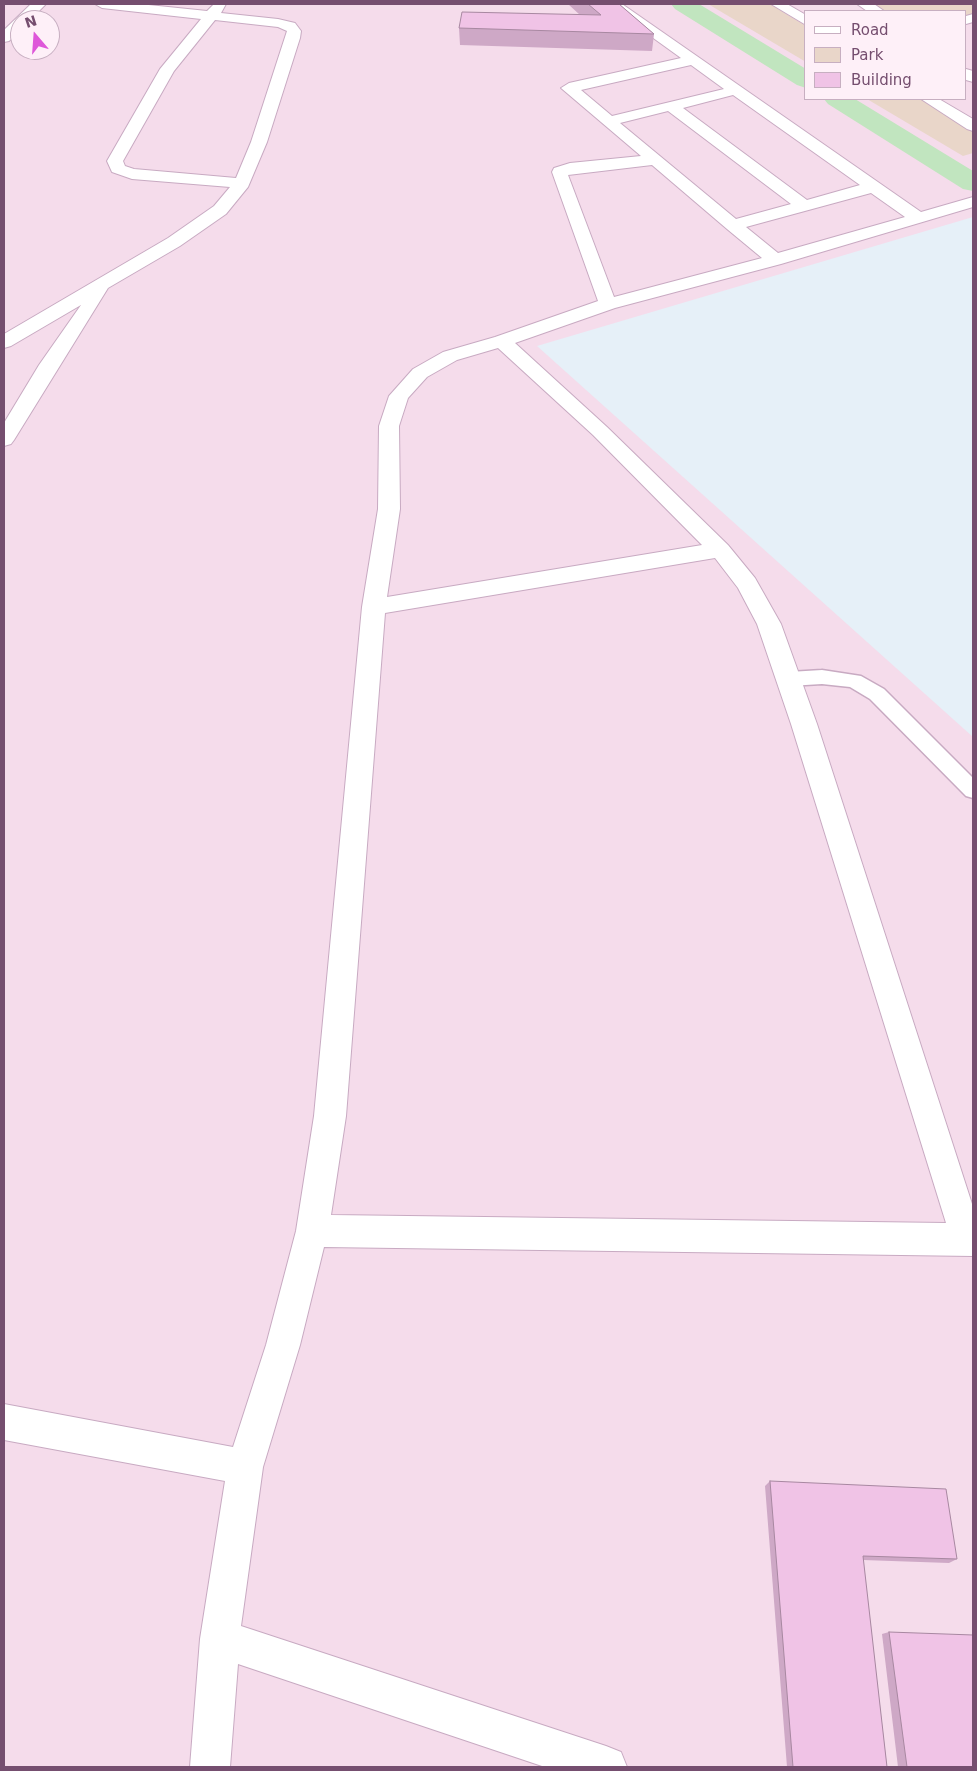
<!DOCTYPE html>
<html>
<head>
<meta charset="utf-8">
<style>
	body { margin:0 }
	#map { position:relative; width:977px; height:1771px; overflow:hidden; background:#fceaf4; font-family:"DejaVu Sans",sans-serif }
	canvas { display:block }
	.frame { position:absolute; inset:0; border:5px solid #754e6f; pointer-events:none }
	.legend { position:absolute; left:804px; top:10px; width:162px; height:90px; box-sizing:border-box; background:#fef0f8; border:1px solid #c7afc1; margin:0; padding:6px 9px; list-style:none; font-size:15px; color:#754e6f }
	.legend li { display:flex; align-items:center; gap:10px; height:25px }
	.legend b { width:25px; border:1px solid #c7afc1 }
	.north { position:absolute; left:10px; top:10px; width:50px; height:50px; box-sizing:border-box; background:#fef0f8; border:1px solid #c7afc1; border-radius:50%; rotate:342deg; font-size:14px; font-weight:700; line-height:20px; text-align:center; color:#754e6f }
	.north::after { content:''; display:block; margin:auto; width:18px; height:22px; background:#de57d9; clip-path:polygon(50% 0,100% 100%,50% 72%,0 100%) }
</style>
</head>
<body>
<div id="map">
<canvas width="977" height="1771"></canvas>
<div class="frame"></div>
<ul class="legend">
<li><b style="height:6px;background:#fff"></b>Road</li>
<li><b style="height:14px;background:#e9d6c9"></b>Park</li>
<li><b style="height:14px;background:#f0c3e6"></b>Building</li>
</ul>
<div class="north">N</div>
</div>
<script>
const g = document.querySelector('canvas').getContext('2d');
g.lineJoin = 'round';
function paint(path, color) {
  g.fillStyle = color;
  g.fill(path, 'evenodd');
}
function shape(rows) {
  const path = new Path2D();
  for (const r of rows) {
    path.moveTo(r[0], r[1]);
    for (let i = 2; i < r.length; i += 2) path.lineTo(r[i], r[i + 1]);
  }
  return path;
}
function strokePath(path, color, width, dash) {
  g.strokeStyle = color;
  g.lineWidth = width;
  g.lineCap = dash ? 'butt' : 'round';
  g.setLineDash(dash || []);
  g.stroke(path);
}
const residential = shape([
	[4,4,973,4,973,1767,4,1767],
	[806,11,966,11,966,99,806,99],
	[20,20,50,20,50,50,20,50]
]);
const education = shape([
	[973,217,973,737,537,346]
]);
const green = shape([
	[708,4,770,4,806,26,806,62],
	[869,4,973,4,973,16,966,18,966,11,882,11],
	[867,99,921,99,973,132,973,153,963,156]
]);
const canal = shape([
	[671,4,699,4,806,69,806,88,797,85,675,9,671,4],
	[824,99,855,99,973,171,973,191,963,189,828,104,824,99]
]);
const service = shape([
	[822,670,861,676,884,689,973,778,973,798,966,796,870,699,850,687,822,684,789,686,782,684,780,679,782,674,789,672,822,670]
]);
const minor = shape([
	[31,4,46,4,30,20,20,20,20,30,9,41,4,42,4,30,31,4],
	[95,4,139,4,207,11,214,4,226,4,221,13,278,19,295,23,301,31,300,38,267,142,248,187,226,214,180,246,108,288,14,440,11,444,4,446,4,423,39,365,81,305,11,346,4,348,4,334,168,238,214,206,230,187,132,179,112,172,107,161,160,69,201,19,102,8,95,4],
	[215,20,278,27,287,31,251,142,236,178,134,169,125,166,123,161,174,71,215,20],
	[606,4,622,4,921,212,973,197,973,207,781,264,615,308,515,343,607,427,728,545,755,578,781,624,817,724,973,1207,973,1256,324,1247,300,1345,263,1467,241,1626,606,1746,621,1752,627,1767,545,1767,238,1664,230,1767,190,1767,200,1639,225,1481,4,1440,4,1404,233,1447,266,1345,296,1231,314,1116,362,607,378,509,379,426,389,396,413,369,443,352,495,337,598,301,552,172,554,168,570,163,641,156,561,88,569,83,681,58,606,4],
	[691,65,724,89,612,116,581,90,691,65],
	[733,95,860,185,807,200,683,108,733,95],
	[668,111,791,204,736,219,620,123,668,111],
	[652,165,727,229,762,258,614,297,568,175,652,165],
	[871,193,905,217,778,253,746,227,871,193],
	[498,348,593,435,702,545,387,597,400,509,399,426,408,398,427,377,457,360,498,348],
	[715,558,738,588,757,624,791,724,946,1223,331,1215,346,1116,385,613,715,558],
	[771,4,787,4,806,15,806,25,771,4],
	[857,4,874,4,884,11,867,11,857,4],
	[973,14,973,22,966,24,966,16,973,14],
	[966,69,973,71,973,82,966,80,966,69],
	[921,99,939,99,973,119,973,131,967,129,921,99]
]);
const wall = shape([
	[568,4,619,4,654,34,652,51,460,45,459,28,580,15],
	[770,1481,957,1559,949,1563,863,1560,887,1767,787,1767,765,1486],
	[889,1632,973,1767,898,1767,882,1634]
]);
const building = shape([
	[588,4,619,4,654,34,459,28,462,12,601,15,588,4],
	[770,1481,946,1489,957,1559,863,1556,887,1767,793,1767,770,1481],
	[889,1632,973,1635,973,1767,907,1767,889,1632]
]);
paint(residential, '#f5dceb');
paint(education, '#e6f0f8');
paint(green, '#e9d6c9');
paint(canal, '#c1e5bf');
strokePath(service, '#c8aac2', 3);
strokePath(minor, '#c8aac2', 2);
paint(service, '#fff');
paint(minor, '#fff');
paint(wall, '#cea8c6');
paint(building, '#f0c3e6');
strokePath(building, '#a888a1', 1);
</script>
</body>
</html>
